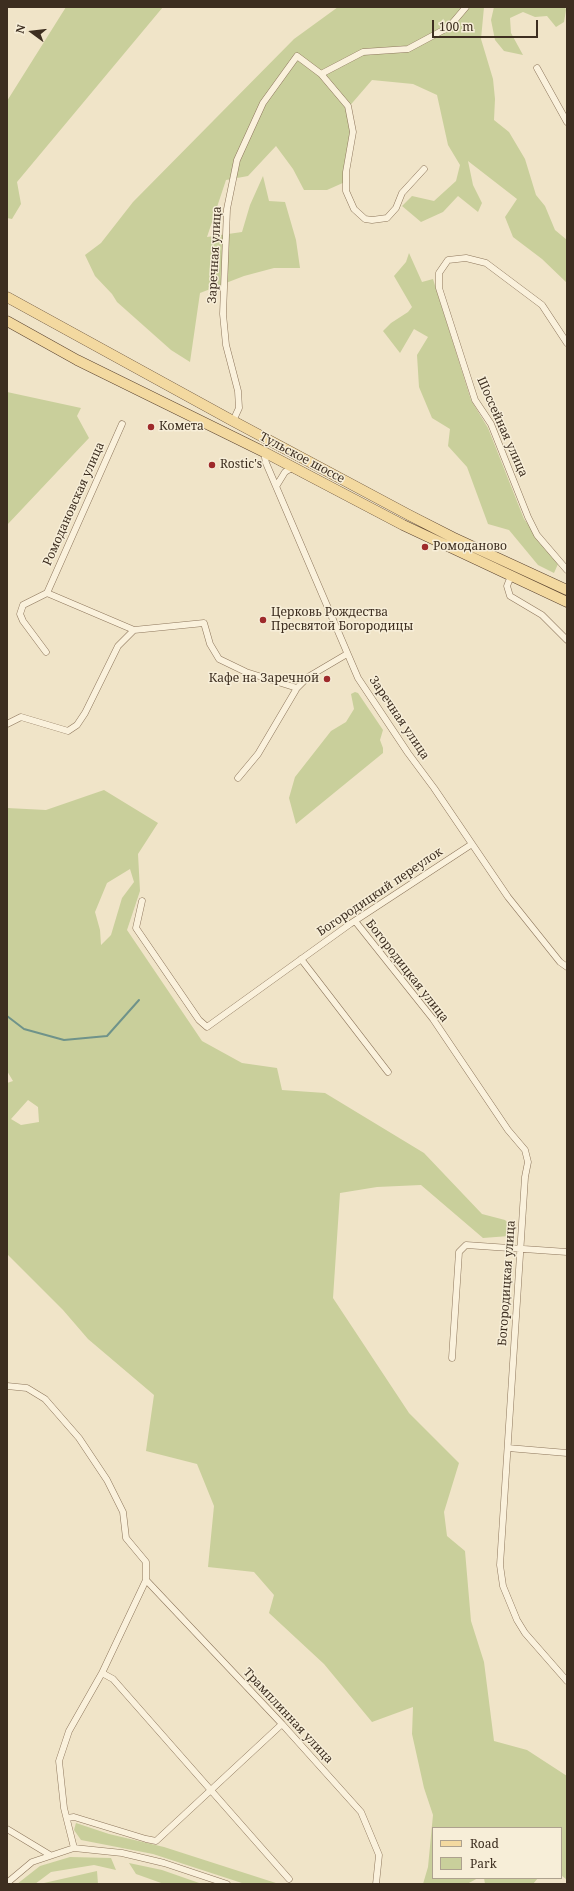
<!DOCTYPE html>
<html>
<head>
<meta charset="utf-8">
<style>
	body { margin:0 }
	#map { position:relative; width:574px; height:1891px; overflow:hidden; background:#f0e4c8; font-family:"Noto Serif",serif }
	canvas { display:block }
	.frame { position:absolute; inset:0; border:8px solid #3d2e20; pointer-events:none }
	.legend { position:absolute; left:432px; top:1827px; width:130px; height:52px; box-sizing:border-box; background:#f7eed8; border:1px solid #ada18e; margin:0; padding:5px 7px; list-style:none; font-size:12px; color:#3d2e20 }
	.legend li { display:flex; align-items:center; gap:8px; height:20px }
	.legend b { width:20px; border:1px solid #ada18e }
	.north { position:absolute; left:12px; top:12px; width:40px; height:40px; -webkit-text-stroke:3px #f7eed8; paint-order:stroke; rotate:285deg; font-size:11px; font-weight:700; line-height:16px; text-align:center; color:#3d2e20 }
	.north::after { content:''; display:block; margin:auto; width:14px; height:18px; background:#3d2e20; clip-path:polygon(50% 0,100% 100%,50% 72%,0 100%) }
	.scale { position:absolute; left:432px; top:20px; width:106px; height:18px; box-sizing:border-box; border:2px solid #3d2e20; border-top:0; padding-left:5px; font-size:12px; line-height:14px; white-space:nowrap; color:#3d2e20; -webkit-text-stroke:3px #f7eed8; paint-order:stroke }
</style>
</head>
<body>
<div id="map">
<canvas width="574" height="1891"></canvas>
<div class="frame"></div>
<ul class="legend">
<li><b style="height:5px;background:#f3d9a0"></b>Road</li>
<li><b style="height:11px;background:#c9cf9b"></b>Park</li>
</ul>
<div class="north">N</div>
<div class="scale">100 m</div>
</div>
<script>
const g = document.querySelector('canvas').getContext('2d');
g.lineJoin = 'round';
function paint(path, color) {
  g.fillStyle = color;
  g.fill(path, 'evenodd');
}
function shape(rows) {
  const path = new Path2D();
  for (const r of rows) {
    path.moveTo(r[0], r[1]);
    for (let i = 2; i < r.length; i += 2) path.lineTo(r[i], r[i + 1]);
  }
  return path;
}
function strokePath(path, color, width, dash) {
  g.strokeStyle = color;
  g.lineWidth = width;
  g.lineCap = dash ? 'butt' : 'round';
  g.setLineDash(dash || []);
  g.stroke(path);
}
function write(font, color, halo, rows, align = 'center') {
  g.font = font + ' "Noto Serif",serif';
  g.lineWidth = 3;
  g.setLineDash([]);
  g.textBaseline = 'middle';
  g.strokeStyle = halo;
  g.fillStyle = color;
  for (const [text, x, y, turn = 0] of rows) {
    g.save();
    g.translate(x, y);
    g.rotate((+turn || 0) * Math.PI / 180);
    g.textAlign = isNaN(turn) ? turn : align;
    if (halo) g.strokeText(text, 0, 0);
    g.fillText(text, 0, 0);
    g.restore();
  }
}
const green = shape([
	[66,7,163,7,17,182,21,204,12,219,7,218,7,101],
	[338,7,484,7,481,39,493,79,495,99,494,120,509,132,525,159,536,195,545,206,555,230,567,240,567,283,542,259,513,237,505,217,517,199,468,161,473,185,482,203,478,212,458,196,443,212,421,222,402,206,412,196,434,201,456,181,460,165,448,145,437,95,413,84,372,80,347,109,351,137,345,182,327,190,304,190,293,169,276,146,248,176,226,180,207,237,242,232,250,205,263,176,269,201,285,202,296,240,300,268,274,268,244,276,200,293,190,362,171,350,117,302,112,294,95,276,85,255,101,243,133,202,294,39],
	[494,7,565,7,566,10,564,22,556,27,547,16,535,17,523,12,510,18,511,33,523,55,504,51,495,40,491,20],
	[409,253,422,282,433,279,471,400,488,428,524,519,558,564,554,573,538,565,509,530,488,524,467,467,448,446,450,429,432,418,419,387,417,355,428,337,414,329,400,353,383,331,391,323,408,312,412,307,394,276,406,262],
	[7,392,81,408,77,416,89,438,7,525],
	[355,692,358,693,383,730,380,740,383,748,383,753,296,824,289,798,295,777,331,731,346,722,354,709,351,694],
	[104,790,158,823,138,854,140,891,127,930,202,1041,242,1063,277,1068,282,1090,325,1093,424,1153,482,1214,505,1220,512,1227,509,1236,483,1238,421,1185,377,1187,340,1193,333,1298,409,1413,459,1463,444,1512,447,1536,465,1551,471,1621,484,1662,494,1741,527,1750,567,1776,567,1880,561,1875,561,1828,433,1828,433,1878,478,1878,467,1884,423,1884,428,1867,433,1815,424,1788,412,1734,413,1707,372,1722,324,1664,269,1613,274,1595,254,1572,208,1567,214,1506,197,1464,146,1451,154,1395,88,1339,63,1310,7,1254,7,1083,13,1081,7,1071,7,808,46,810],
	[130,869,134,882,122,898,111,935,101,945,100,930,95,912,107,883],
	[28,1100,38,1107,39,1122,21,1125,11,1119],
	[76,1823,109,1834,164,1847,279,1884,245,1884,153,1854,81,1840,74,1830],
	[70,1857,111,1858,116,1870,94,1865,51,1872,35,1884,17,1884,40,1866],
	[129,1863,162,1870,202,1884,164,1884,136,1874],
	[97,1871,98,1884,43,1884,44,1883],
	[484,1878,538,1878,533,1884,485,1884]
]);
const stream = shape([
	[7,1016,24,1029,64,1040,107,1036,139,1000]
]);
const street = shape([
	[537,68,567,122],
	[321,74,363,52,408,49,449,27,466,7],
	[567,343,542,305,486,263,466,258,448,260,439,273,439,288,475,400,491,424,528,517,537,535,567,570],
	[233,421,239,408,238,391,226,345,223,314,227,209,237,160,263,103,297,56,321,74,348,106,353,132,346,172,346,191,354,209,365,219,372,220,387,218,396,208,402,193,424,169],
	[264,452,266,463,358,678,408,753,434,788,508,897,560,962,567,967],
	[277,485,285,472,290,469,295,469],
	[511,576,507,586,510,596,542,615,567,640],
	[47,593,122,424],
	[134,630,204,623,210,644,219,659,246,672,297,688],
	[7,724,21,717,68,731,77,725,85,713,118,646,134,630,47,593,23,605,20,614,23,621,46,652],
	[238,778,258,754,297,688,308,677,347,654],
	[142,901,136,928,199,1020,207,1027,350,924,472,844],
	[355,921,433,1019,508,1130,525,1150,528,1162,525,1177,500,1565,503,1586,517,1620,525,1633,567,1681],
	[301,959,388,1072],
	[452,1358,459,1252,466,1245,567,1252],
	[7,1386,27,1388,45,1399,79,1438,107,1480,123,1512,126,1538,146,1562,146,1580,102,1673,69,1731,59,1761,64,1808,74,1848],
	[508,1448,567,1453],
	[146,1580,282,1724,361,1812,379,1855,376,1884],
	[102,1673,113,1679,289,1879],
	[67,1818,74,1817,146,1839,156,1841,282,1724],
	[7,1829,50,1855],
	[7,1883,32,1862,74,1848,122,1853,164,1863,227,1884]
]);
const primary = shape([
	[7,297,233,421,409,515,452,537,567,590],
	[7,321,77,360,264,452,403,525,567,602]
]);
const markers = [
	[151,427,4,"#9e2a2b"],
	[212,465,4,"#9e2a2b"],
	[425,547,4,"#9e2a2b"],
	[263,620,4,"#9e2a2b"],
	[327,679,4,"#9e2a2b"]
];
const streetNames = [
	["Заречная улица",215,255,-87],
	["Шоссейная улица",502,427,66],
	["Тульское шоссе",302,458,28],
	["Ромодановская улица",74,504,-66],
	["Заречная улица",399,718,56],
	["Богородицкий переулок",380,892,-34],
	["Богородицкая улица",407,971,52],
	["Богородицкая улица",507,1283,-86],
	["Трамплинная улица",288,1716,47]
];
const poiNames = [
	["Комета",159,427],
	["Rostic's",220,465],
	["Ромоданово",433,547],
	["Церковь Рождества",271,613],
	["Пресвятой Богородицы",271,627],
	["Кафе на Заречной",319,679,"right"]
];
paint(green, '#c9cf9b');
strokePath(stream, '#6f938a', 2);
strokePath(street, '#8d765c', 7);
strokePath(primary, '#5b4430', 11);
strokePath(street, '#faf1dc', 6);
strokePath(primary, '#f3d9a0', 10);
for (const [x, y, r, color] of markers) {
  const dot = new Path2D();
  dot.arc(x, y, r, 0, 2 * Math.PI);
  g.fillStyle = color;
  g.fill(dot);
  strokePath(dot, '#f7eed8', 1.5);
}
write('12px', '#3d2e20', '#f7eed8', streetNames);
write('12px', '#3d2e20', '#f7eed8', poiNames, 'left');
</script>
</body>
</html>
